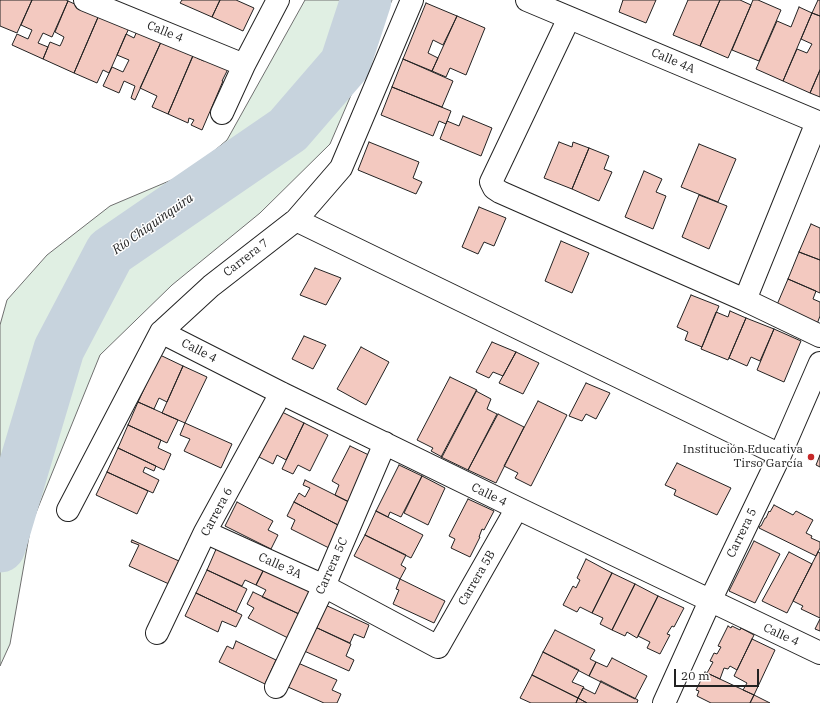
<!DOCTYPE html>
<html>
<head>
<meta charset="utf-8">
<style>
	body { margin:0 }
	#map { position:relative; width:820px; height:703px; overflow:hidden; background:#fff; font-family:"IBM Plex Serif",serif }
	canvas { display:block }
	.scale { position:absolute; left:674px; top:669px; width:85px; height:18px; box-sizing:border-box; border:2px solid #222; border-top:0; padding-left:5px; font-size:12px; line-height:14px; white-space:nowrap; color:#222; -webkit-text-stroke:3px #fff; paint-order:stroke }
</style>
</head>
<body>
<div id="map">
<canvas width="820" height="703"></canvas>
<div class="scale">20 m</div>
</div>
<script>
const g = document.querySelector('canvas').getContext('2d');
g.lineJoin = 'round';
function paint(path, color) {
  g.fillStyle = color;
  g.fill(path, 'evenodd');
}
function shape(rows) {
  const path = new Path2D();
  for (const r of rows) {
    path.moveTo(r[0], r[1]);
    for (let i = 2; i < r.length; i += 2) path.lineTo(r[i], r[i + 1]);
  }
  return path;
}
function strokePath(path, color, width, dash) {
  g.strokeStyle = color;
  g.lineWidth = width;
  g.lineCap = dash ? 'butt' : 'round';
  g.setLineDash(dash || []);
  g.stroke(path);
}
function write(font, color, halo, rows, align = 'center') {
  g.font = font + ' "IBM Plex Serif",serif';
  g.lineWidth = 3;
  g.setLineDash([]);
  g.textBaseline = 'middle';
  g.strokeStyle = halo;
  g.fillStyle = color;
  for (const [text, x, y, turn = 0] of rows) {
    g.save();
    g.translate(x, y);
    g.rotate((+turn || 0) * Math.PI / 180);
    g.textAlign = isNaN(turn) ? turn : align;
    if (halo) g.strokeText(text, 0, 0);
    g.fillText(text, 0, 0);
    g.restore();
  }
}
const green = shape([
	[305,0,392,0,330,144,260,213,172,285,100,355,31,525,10,644,0,666,0,325,7,300,47,255,110,206,188,173,227,140,305,0]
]);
const river = shape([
	[0,547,59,349,110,252,288,130,345,64,366,0]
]);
const building = shape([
	[0,0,32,0,17,33,0,26,0,0],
	[32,0,66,0,68,1,52,37,43,33,38,43,48,47,43,59,12,45,17,34,28,39,32,30,21,25,32,0],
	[182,0,220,0,212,17,180,3,182,0],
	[220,0,236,0,254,8,243,31,212,17,220,0],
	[623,0,656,0,646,23,619,12,623,0],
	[688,0,720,0,700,46,673,35,688,0],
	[720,0,740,0,751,5,728,58,700,46,720,0],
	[753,0,758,0,781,10,759,61,732,50,753,0],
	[818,0,820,0,820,16,812,13,818,0],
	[68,1,99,15,74,73,43,59,50,42,60,46,62,42,64,37,55,32,68,1],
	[426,3,457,16,443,45,433,40,428,53,438,58,432,71,403,59,426,3],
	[799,7,812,13,783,81,756,69,777,21,791,27,799,7],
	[812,13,820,16,820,70,810,93,783,81,797,49,807,53,812,44,801,39,812,13],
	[99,15,129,28,109,73,103,70,97,83,74,73,99,15],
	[457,16,485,28,466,75,450,68,446,77,432,71,457,16],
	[137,31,161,42,135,100,131,98,135,86,124,81,119,93,103,86,112,67,123,72,129,60,117,55,126,34,134,38,137,31],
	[161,42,193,56,168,114,152,107,157,96,140,88,161,42],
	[194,53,198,55,197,58,204,61,205,58,229,67,222,81,223,81,202,130,191,125,194,120,189,118,188,123,168,114,194,53],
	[403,59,453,81,442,107,392,87,403,59],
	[820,70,820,97,810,93,820,70],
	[392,87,451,111,446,124,439,121,433,136,381,115,392,87],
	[463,116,492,128,481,156,440,139,447,121,459,126,463,116],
	[369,142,419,162,413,178,422,182,416,194,358,170,369,142],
	[559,142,572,147,573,142,589,148,572,189,544,178,559,142],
	[699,144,736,159,718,202,681,187,699,144],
	[589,148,609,156,604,169,612,172,599,201,572,189,589,148],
	[644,171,662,179,656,192,666,196,653,229,625,217,644,171],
	[699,195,727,206,709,249,682,237,699,195],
	[479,207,506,218,494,246,484,242,478,254,462,247,479,207],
	[811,224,820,228,820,260,799,252,811,224],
	[561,241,589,253,572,293,545,281,561,241],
	[799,252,820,260,820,293,788,279,799,252],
	[315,268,341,278,326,305,300,295,315,268],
	[788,279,816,291,813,299,820,302,820,316,817,324,776,307,788,279],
	[691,295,719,306,702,347,685,340,688,332,677,327,691,295],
	[730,311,746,318,728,360,701,349,716,312,728,317,730,311],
	[746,318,774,329,760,361,751,357,747,366,729,358,746,318],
	[774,329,801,341,784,382,757,370,774,329],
	[304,336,326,345,313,369,292,359,304,336],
	[492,342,516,352,503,376,493,372,489,378,476,372,492,342],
	[361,347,389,362,366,405,337,389,361,347],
	[516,352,539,363,523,394,499,383,516,352],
	[160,355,183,366,167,402,159,398,154,409,138,402,160,355],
	[183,366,207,377,185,423,162,413,183,366],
	[450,377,477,390,442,457,431,451,433,448,417,440,450,377],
	[586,383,610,393,596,419,586,414,582,421,569,416,586,383],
	[476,391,491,399,487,409,497,414,468,470,441,457,476,391],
	[538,401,567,415,531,486,515,478,518,473,504,466,538,401],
	[138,402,178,420,167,443,128,425,138,402],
	[282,412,304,423,286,460,277,455,273,464,259,457,282,412],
	[498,414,524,427,496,483,468,470,498,414],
	[185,423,232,444,221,468,184,451,190,439,180,435,185,423],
	[304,423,328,435,310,471,298,465,293,474,282,469,304,423],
	[128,425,161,440,158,448,171,454,164,470,118,448,128,425],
	[350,446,373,457,351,503,335,495,339,485,332,481,350,446],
	[118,448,156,466,154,471,145,467,143,472,159,480,153,493,107,472,118,448],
	[820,455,820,467,816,465,820,455],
	[677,463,731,488,717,515,674,495,676,490,665,485,677,463],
	[399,465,422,476,401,517,390,512,388,517,376,511,399,465],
	[107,472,148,491,137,514,96,495,107,472],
	[422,476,445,488,428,525,404,513,422,476],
	[305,480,351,503,340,526,294,502,299,493,305,497,310,488,303,485,305,480],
	[468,499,494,511,484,530,482,529,479,537,480,537,470,557,451,548,455,539,449,536,468,499],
	[237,502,273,521,268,530,278,535,271,549,225,526,237,502],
	[294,502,340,526,329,548,291,529,295,520,287,516,294,502],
	[774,505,793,515,796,511,813,520,806,533,812,536,811,538,820,542,820,548,816,556,759,528,760,526,761,526,765,518,766,518,769,511,770,512,774,505],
	[376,511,423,535,411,558,365,535,376,511],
	[365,535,406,555,401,565,406,568,400,579,354,556,365,535],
	[132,540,179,561,169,584,129,566,139,545,131,542,132,540],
	[754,541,780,554,755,603,729,591,754,541],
	[217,547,264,569,256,585,245,580,242,586,207,570,217,547],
	[789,552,812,564,787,613,762,601,789,552],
	[818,552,820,553,820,618,801,609,803,606,793,601,818,552],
	[586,559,612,573,592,613,580,607,577,612,563,605,573,586,576,588,580,580,577,578,586,559],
	[264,569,310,591,299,614,262,597,266,590,256,585,264,569],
	[207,570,247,589,236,612,196,593,207,570],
	[612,573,635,584,612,630,600,624,603,618,592,613,612,573],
	[400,579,445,601,434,623,393,604,399,590,396,589,400,579],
	[635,584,658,596,637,638,627,632,625,636,612,630,635,584],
	[253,592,299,614,288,638,248,618,254,608,247,604,253,592],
	[196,593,242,615,236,627,222,621,218,632,185,616,196,593],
	[658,596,684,608,674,627,672,626,667,634,670,635,660,654,647,648,650,642,638,636,658,596],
	[323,604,369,625,364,638,354,634,350,643,313,626,323,604],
	[820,619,820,631,815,629,820,619],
	[313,626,351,644,346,656,354,660,349,671,302,650,313,626],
	[728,626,731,628,732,626,740,630,741,628,754,635,737,670,730,666,728,669,724,668,720,679,707,673,712,664,713,662,710,661,714,653,717,654,721,647,718,646,728,626],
	[555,630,595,650,590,659,596,662,589,676,543,652,555,630],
	[752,639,775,650,754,695,743,690,747,683,734,676,752,639],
	[236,641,276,660,265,684,219,662,227,646,233,649,236,641],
	[543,652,579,670,572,682,584,687,578,698,532,675,543,652],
	[612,658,647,676,635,699,589,676,596,662,607,667,612,658],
	[298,663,337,680,332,690,341,694,337,703,324,703,288,687,298,663],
	[705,672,754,695,750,703,711,703,697,696,699,691,696,690,705,672],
	[532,675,578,698,576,703,531,703,520,698,532,675],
	[601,681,638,700,637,703,587,703,578,698,583,688,595,694,601,681],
	[754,695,770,703,750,703,754,695],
	[578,698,587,703,576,703,578,698]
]);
const street = shape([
	[85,0,244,65],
	[527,0,820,123],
	[569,18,491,182,494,188,500,192,745,300,820,336],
	[222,113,244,65,278,0],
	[296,220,780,455],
	[745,300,817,122],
	[161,332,281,393,517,508,820,653],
	[68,510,161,332,211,286,296,220,341,168,412,0],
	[205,532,324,586,438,647,517,508],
	[157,633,205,532,281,393],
	[276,687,324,586,385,443],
	[664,703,710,601,780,455,820,363]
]);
const markers = [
	[811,457,4,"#c62828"]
];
const streetNames = [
	["Calle 4",165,32,22],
	["Calle 4A",673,61,23],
	["Carrera 7",246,258,-38],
	["Calle 4",199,351,27],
	["Calle 4",489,495,26],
	["Carrera 6",217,512,-62],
	["Carrera 5",742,533,-64],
	["Calle 3A",280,566,24],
	["Carrera 5C",332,566,-66],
	["Carrera 5B",477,578,-60],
	["Calle 4",781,635,25]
];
const poiNames = [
	["Institución Educativa",803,450],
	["Tirso García",803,464]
];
const waterNames = [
	["Río Chiquinquira",153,224,-35]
];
paint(green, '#e0efe3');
strokePath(green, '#6f6f6f', 1);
strokePath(river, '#c7d3dd', 51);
paint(building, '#f3c9c0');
strokePath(building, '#222', 1);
strokePath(street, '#222', 24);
strokePath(street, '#fff', 22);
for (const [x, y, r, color] of markers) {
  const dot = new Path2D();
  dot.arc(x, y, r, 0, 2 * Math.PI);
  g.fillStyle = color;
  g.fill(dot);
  strokePath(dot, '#fff', 1.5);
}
write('12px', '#222', '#fff', streetNames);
write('12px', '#222', '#fff', poiNames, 'right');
write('italic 13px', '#222', '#fff', waterNames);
</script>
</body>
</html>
